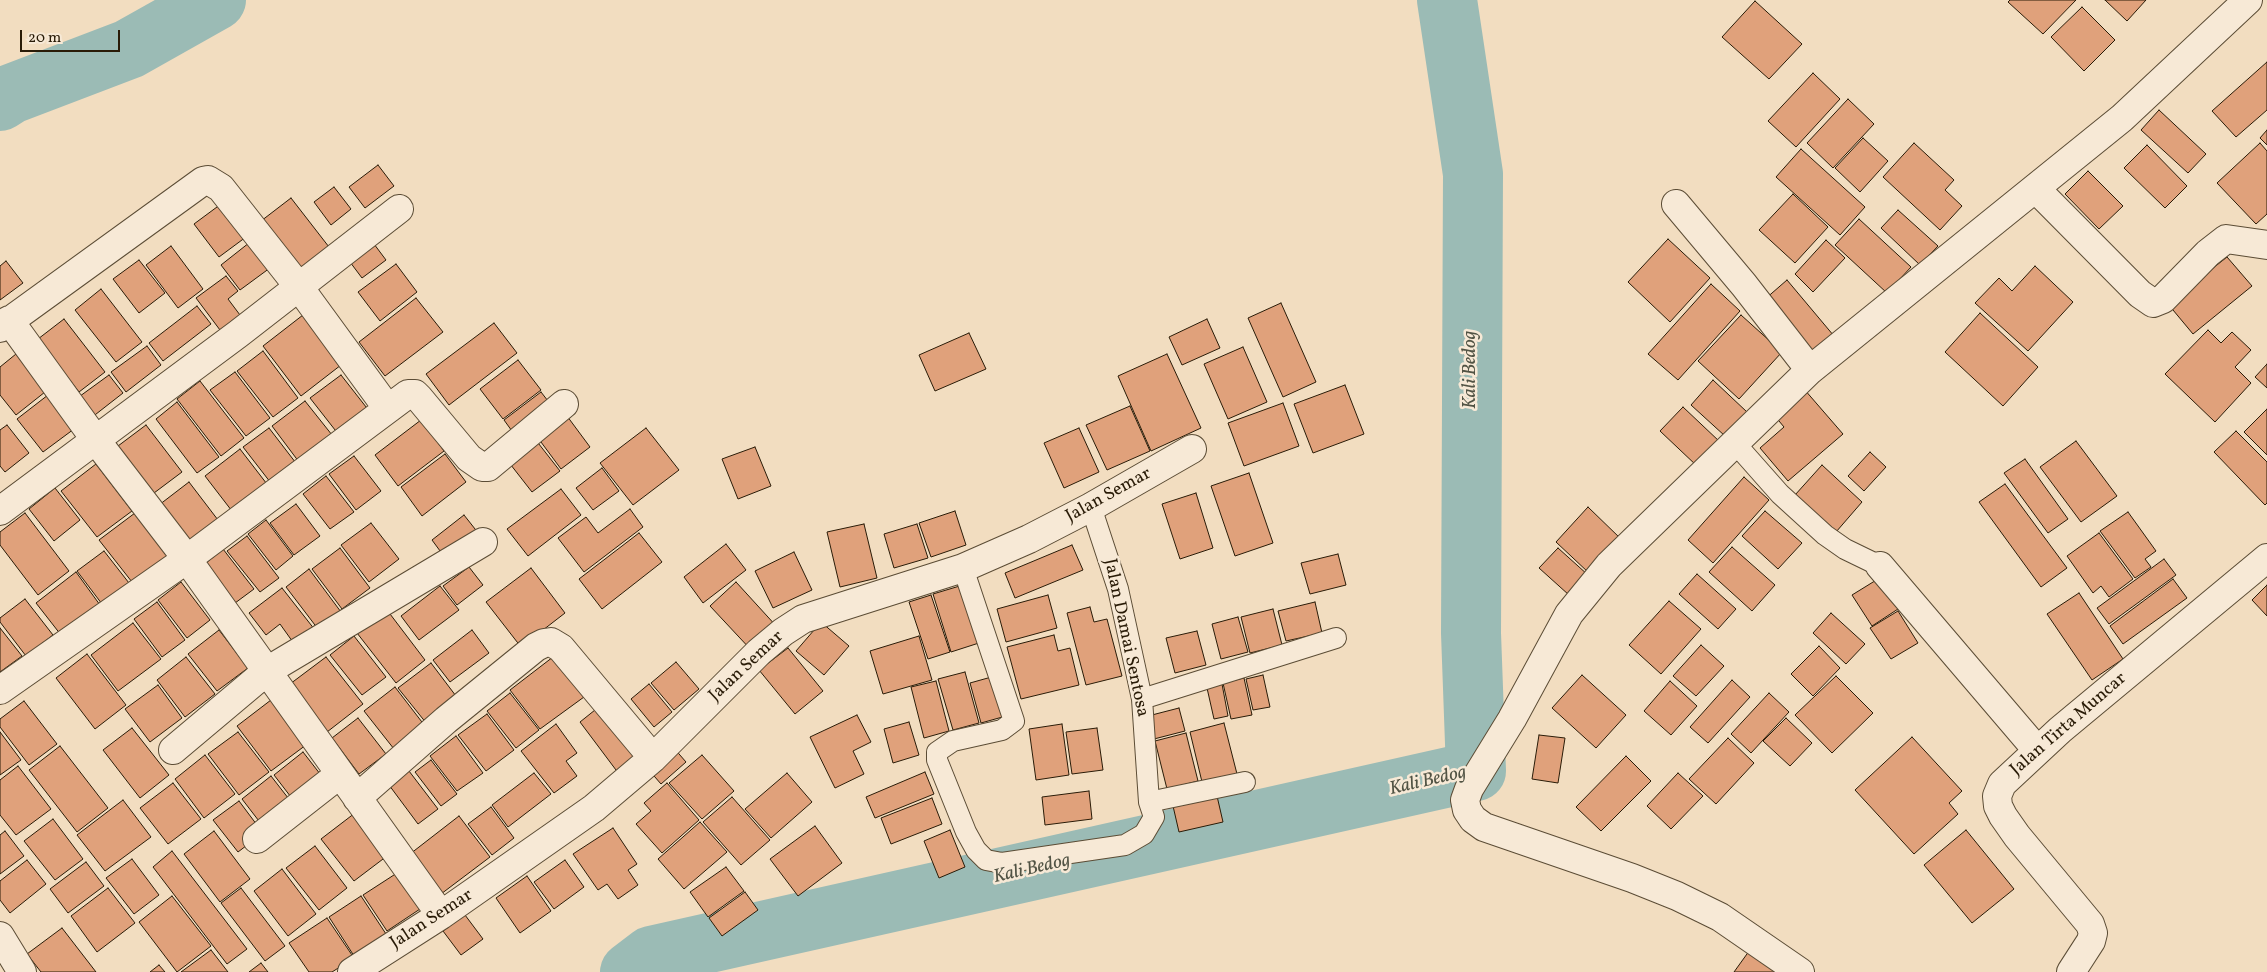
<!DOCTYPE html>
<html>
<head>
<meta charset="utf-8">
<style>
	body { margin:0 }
	#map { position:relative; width:2267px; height:972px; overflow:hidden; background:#f2ddc0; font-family:Vollkorn,serif }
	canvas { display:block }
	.scale { position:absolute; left:20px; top:30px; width:100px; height:22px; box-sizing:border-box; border:2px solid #291b07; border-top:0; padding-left:6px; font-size:15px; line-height:18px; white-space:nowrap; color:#291b07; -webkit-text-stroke:4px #f7e9d6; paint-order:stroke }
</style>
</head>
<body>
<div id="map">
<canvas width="2267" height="972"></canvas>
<div class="scale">20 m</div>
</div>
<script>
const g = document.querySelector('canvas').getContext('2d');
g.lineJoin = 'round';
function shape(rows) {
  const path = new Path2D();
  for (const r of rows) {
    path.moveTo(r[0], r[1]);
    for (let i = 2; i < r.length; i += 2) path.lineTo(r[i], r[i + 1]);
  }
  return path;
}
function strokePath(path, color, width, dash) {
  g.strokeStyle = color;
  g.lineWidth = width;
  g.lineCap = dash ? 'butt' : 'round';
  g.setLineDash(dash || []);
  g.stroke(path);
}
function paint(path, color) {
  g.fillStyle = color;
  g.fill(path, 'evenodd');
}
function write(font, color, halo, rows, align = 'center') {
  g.font = font + ' Vollkorn,serif';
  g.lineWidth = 5;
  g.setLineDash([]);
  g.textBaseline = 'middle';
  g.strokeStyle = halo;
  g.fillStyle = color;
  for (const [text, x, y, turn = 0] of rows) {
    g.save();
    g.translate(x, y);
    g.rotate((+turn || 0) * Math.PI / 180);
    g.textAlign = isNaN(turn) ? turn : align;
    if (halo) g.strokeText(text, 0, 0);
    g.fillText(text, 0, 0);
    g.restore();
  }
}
const river = shape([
	[0,101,11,94,129,49,216,0],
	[630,972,651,956,1476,771,1471,633,1473,174,1447,0]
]);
const building = shape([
	[2010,0,2076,0,2043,34,2008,2,2010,0],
	[2105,0,2146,0,2127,21,2105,0],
	[1755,1,1802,44,1769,79,1722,37,1755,1],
	[2082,7,2115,40,2084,71,2051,37,2082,7],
	[2267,62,2267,110,2236,137,2212,111,2267,62],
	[1813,73,1840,99,1796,147,1768,121,1813,73],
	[1848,99,1874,124,1833,168,1807,143,1848,99],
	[2159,110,2206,154,2188,173,2141,130,2159,110],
	[2267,130,2267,145,2260,138,2267,130],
	[1863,138,1888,161,1860,192,1835,168,1863,138],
	[1914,143,1954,180,1945,190,1962,206,1940,230,1883,177,1914,143],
	[2260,143,2267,151,2267,214,2256,224,2217,183,2260,143],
	[2147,145,2187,186,2165,208,2124,168,2147,145],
	[1801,149,1865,207,1840,235,1776,177,1801,149],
	[378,165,394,186,365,208,349,187,378,165],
	[2088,171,2123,206,2099,229,2065,194,2088,171],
	[334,187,351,209,331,225,314,202,334,187],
	[1793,194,1828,227,1795,263,1759,230,1793,194],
	[291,198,329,247,299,270,261,221,291,198],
	[221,204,246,237,219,257,194,224,221,204],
	[1898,210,1938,246,1920,265,1881,228,1898,210],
	[1859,219,1911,267,1887,293,1835,245,1859,219],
	[254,239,274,265,240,290,221,265,254,239],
	[1668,239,1710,278,1670,322,1628,282,1668,239],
	[1826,240,1845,258,1813,292,1795,274,1826,240],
	[374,244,386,260,362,278,350,262,374,244],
	[171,246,203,289,178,308,146,265,171,246],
	[2227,257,2252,286,2193,334,2168,304,2227,257],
	[139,260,165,293,139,313,113,279,139,260],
	[6,261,23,283,0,300,0,266,6,261],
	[396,264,417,292,380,321,358,292,396,264],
	[2035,266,2073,302,2028,351,1975,303,1999,278,2012,291,2035,266],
	[226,276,238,291,228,299,243,319,223,334,196,298,226,276],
	[1787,280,1834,336,1810,355,1764,300,1787,280],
	[1711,284,1740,311,1678,380,1648,354,1711,284],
	[101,289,142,342,116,362,75,310,101,289],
	[416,298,443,332,385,376,359,342,416,298],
	[1281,303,1316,382,1283,397,1248,318,1281,303],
	[197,306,211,324,163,361,149,343,197,306],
	[1980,313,2038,367,2003,406,1945,352,1980,313],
	[303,315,341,365,301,396,263,346,303,315],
	[1741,315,1782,352,1739,399,1698,361,1741,315],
	[64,319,105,372,79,392,38,339,64,319],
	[1207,319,1220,348,1182,365,1169,337,1207,319],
	[494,323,517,353,449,405,426,374,494,323],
	[2208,330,2221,343,2232,332,2251,350,2235,367,2251,383,2215,422,2165,374,2208,330],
	[969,333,986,369,935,391,919,355,969,333],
	[147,346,161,365,126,392,111,372,147,346],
	[1243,347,1267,402,1228,419,1204,364,1243,347],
	[263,351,298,398,273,417,237,371,263,351],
	[16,354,45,392,16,415,0,395,0,367,16,354],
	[1167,354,1201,428,1151,451,1118,376,1167,354],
	[518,360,541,390,503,419,480,389,518,360],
	[2267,364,2267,388,2255,377,2267,364],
	[235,372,270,418,246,436,210,390,235,372],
	[109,375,123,393,91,418,76,399,109,375],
	[341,375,370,412,339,435,310,398,341,375],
	[1713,380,1747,412,1725,436,1691,405,1713,380],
	[200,381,244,438,221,456,177,399,200,381],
	[1345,385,1364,434,1313,453,1294,404,1345,385],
	[1804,389,1843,434,1788,481,1760,448,1784,427,1774,415,1804,389],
	[541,392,555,410,517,438,504,420,541,392],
	[48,395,74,429,43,452,17,419,48,395],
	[305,401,336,440,302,466,272,426,305,401],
	[177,402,219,457,197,473,156,419,177,402],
	[1283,403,1299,446,1244,466,1228,423,1283,403],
	[1130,406,1150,451,1107,470,1086,425,1130,406],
	[1683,407,1720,442,1697,466,1660,431,1683,407],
	[2267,409,2267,455,2244,432,2267,409],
	[567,416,590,447,561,469,538,438,567,416],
	[421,420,444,451,398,486,375,455,421,420],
	[7,425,29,453,5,472,0,466,0,430,7,425],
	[146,425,182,472,154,493,118,446,146,425],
	[269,428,299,467,274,487,243,447,269,428],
	[646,428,679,470,633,505,600,463,646,428],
	[1079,428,1099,472,1064,488,1044,443,1079,428],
	[2236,431,2267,462,2267,503,2265,505,2214,452,2236,431],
	[535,439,560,471,532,492,507,460,535,439],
	[2076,441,2117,496,2081,522,2040,467,2076,441],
	[755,447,771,486,738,499,722,459,755,447],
	[240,449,270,488,235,515,205,476,240,449],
	[1870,452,1886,467,1864,491,1848,476,1870,452],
	[445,454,466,482,422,516,401,487,445,454],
	[354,456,381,491,356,510,329,474,354,456],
	[2025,459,2068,519,2048,533,2004,473,2025,459],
	[96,464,132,511,97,537,61,491,96,464],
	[1822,465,1862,502,1836,532,1795,495,1822,465],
	[602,468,619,491,593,510,576,488,602,468],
	[1249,473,1273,543,1235,556,1211,486,1249,473],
	[326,476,354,512,330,529,303,494,326,476],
	[1744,477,1769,500,1713,563,1688,540,1744,477],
	[189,482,218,520,188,543,159,505,189,482],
	[2005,484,2067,568,2041,587,1979,502,2005,484],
	[55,488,80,520,54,541,29,509,55,488],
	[561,489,581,515,528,556,507,529,561,489],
	[1196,493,1213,548,1180,559,1162,504,1196,493],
	[296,504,320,536,294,555,270,523,296,504],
	[1588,507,1621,539,1589,573,1556,542,1588,507],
	[630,509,643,527,584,572,558,538,586,517,598,533,630,509],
	[955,511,966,545,931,557,919,523,955,511],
	[1765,511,1802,543,1778,569,1742,536,1765,511],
	[2128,512,2156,551,2145,559,2151,567,2135,578,2100,531,2128,512],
	[25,513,69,571,38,595,0,545,0,532,25,513],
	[135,513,168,555,132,582,99,540,135,513],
	[464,515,479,534,446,559,432,540,464,515],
	[266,520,293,556,276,570,248,534,266,520],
	[371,523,399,559,369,582,341,545,371,523],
	[864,524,877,578,840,587,827,532,864,524],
	[917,524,928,558,894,568,884,534,917,524],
	[639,533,662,562,602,609,579,579,639,533],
	[2099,533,2133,579,2109,597,2101,586,2093,593,2067,556,2099,533],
	[247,536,279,578,260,592,227,551,247,536],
	[726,544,746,570,703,603,684,577,726,544],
	[1072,545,1083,570,1015,598,1005,573,1072,545],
	[1732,547,1775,585,1752,611,1709,572,1732,547],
	[340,548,370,588,342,609,312,569,340,548],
	[1558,548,1588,575,1569,595,1539,568,1558,548],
	[223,549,254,589,231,606,201,567,223,549],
	[104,551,129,583,102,604,77,571,104,551],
	[794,552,812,590,773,608,755,571,794,552],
	[1338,554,1346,585,1310,594,1301,563,1338,554],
	[2164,559,2176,575,2109,624,2097,608,2164,559],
	[469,567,483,585,457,605,443,586,469,567],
	[531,568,565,613,521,647,486,602,531,568],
	[309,569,341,612,318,629,286,587,309,569],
	[76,572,100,605,61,635,36,603,76,572],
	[1697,574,1736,609,1718,629,1679,594,1697,574],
	[1878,579,1898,609,1872,626,1852,595,1878,579],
	[2173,579,2187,598,2123,644,2110,626,2173,579],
	[181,582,210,620,187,638,158,600,181,582],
	[736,582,778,628,753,652,710,606,736,582],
	[963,585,982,642,951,652,933,594,963,585],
	[2267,585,2267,616,2252,600,2267,585],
	[440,586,459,610,419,640,401,616,440,586],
	[282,588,315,630,295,645,280,624,266,635,249,613,282,588],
	[2079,593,2123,659,2092,680,2047,614,2079,593],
	[931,595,950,652,928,659,909,602,931,595],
	[1048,595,1057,628,1006,642,997,609,1048,595],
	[25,599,53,635,26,656,0,622,0,618,25,599],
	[1669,601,1701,629,1661,674,1629,645,1669,601],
	[157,602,185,640,162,657,134,619,157,602],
	[1315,602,1322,633,1286,641,1278,611,1315,602],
	[1090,607,1094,622,1107,619,1122,676,1086,685,1067,613,1090,607],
	[1273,609,1282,645,1250,653,1241,617,1273,609],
	[387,610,425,660,396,683,357,633,387,610],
	[1898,611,1918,643,1891,659,1870,628,1898,611],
	[1831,613,1865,644,1846,664,1813,633,1831,613],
	[1238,617,1248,652,1221,659,1212,624,1238,617],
	[821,622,849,646,824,675,796,651,821,622],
	[133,623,161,659,118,691,91,655,133,623],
	[0,628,22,656,0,672,0,628],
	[219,630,248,668,217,691,188,654,219,630],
	[472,630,489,653,450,682,433,660,472,630],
	[1197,631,1206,665,1175,673,1166,638,1197,631],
	[1054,635,1058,651,1070,648,1079,685,1021,699,1007,647,1054,635],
	[354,636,386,677,362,695,330,655,354,636],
	[919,636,932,680,883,694,870,651,919,636],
	[1701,645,1724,666,1696,696,1673,676,1701,645],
	[1819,646,1840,668,1813,696,1791,674,1819,646],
	[788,648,823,691,795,714,759,670,788,648],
	[87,654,126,705,95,729,56,678,87,654],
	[186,657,215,694,185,717,157,680,186,657],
	[326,657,363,704,327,732,290,684,326,657],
	[553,657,584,697,540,729,510,690,553,657],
	[676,662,699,689,674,710,651,683,676,662],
	[431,663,459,700,427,724,398,688,431,663],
	[965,672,979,723,953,730,938,679,965,672],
	[1263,675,1270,707,1253,710,1246,679,1263,675],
	[1582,675,1626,715,1596,748,1552,708,1582,675],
	[995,676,1006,716,981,723,970,683,995,676],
	[1836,676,1873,713,1832,753,1795,715,1836,676],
	[1244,678,1252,715,1231,719,1223,683,1244,678],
	[1732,680,1750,697,1708,743,1690,727,1732,680],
	[936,681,949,731,924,738,911,687,936,681],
	[1670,681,1697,706,1671,735,1644,711,1670,681],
	[649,684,672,712,654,727,631,699,649,684],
	[1222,684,1228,716,1214,719,1207,688,1222,684],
	[158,685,182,718,150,742,125,709,158,685],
	[395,687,425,726,394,749,364,711,395,687],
	[510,693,539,730,516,748,487,711,510,693],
	[1769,693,1789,712,1751,753,1731,734,1769,693],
	[271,700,306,745,271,771,237,726,271,700],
	[24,701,57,744,29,765,0,727,0,719,24,701],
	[600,706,640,758,619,774,580,722,600,706],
	[1179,708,1185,731,1154,739,1148,716,1179,708],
	[487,714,514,750,486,771,458,735,487,714],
	[857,715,871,742,853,751,864,774,835,788,810,737,857,715],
	[358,718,386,754,359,774,332,738,358,718],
	[1786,718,1812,743,1790,766,1763,741,1786,718],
	[909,722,919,755,893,763,884,729,909,722],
	[1224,723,1237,774,1202,782,1190,732,1224,723],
	[556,724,577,753,566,761,577,776,554,793,521,751,556,724],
	[1062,724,1069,775,1036,780,1029,729,1062,724],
	[132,728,169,775,140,798,103,750,132,728],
	[1097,728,1103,770,1072,774,1066,732,1097,728],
	[0,732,21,760,0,775,0,732],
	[238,732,269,772,239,795,208,754,238,732],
	[1186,733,1198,781,1167,789,1155,741,1186,733],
	[1539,735,1565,738,1558,783,1532,779,1539,735],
	[456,736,483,773,457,791,430,756,456,736],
	[1912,737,1962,791,1949,803,1958,814,1914,854,1855,790,1912,737],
	[1728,738,1754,763,1716,804,1689,779,1728,738],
	[60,746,108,808,77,832,29,770,60,746],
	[673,747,686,762,661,784,648,769,673,747],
	[303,752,324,779,294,801,274,775,303,752],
	[205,755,235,794,204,818,175,779,205,755],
	[702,755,734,791,702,819,669,783,702,755],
	[1626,756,1651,781,1601,831,1576,807,1626,756],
	[431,760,457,794,441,806,415,772,431,760],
	[18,766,51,809,16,835,0,815,0,780,18,766],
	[409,771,438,809,418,824,389,785,409,771],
	[925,772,934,794,875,818,866,797,925,772],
	[534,773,551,794,508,827,492,805,534,773],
	[787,773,812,802,771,838,745,809,787,773],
	[1678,773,1703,796,1671,829,1647,806,1678,773],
	[271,776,292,803,262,825,242,799,271,776],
	[173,783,201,819,168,844,140,808,173,783],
	[667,783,699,820,662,853,636,824,651,811,644,803,667,783],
	[1089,791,1092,819,1045,825,1042,797,1089,791],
	[1217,796,1223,822,1179,832,1173,806,1217,796],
	[732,797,770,840,741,865,703,822,732,797],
	[932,798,942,824,891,844,881,818,932,798],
	[123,800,151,837,105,871,77,835,123,800],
	[239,801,263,833,238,852,213,820,239,801],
	[491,807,514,838,492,855,468,824,491,807],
	[355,813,387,856,354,881,321,839,355,813],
	[459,816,490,857,441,894,410,854,459,816],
	[53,819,83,859,55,880,24,841,53,819],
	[700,822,727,852,684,889,658,859,700,822],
	[815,826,842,863,798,896,770,859,815,826],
	[613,828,637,864,628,870,638,885,618,899,607,884,598,890,573,854,613,828],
	[950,830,965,867,939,878,924,841,950,830],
	[1966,830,2014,889,1972,923,1924,865,1966,830],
	[5,831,24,856,0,874,0,835,5,831],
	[214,831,250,879,220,902,184,854,214,831],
	[315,846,347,888,319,910,286,868,315,846],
	[172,851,247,949,227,964,153,867,172,851],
	[132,859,159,895,134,914,106,878,132,859],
	[27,860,46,884,10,913,0,900,0,881,27,860],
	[565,860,584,887,554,909,534,882,565,860],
	[86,862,104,886,68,913,50,889,86,862],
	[726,867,744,891,708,917,690,892,726,867],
	[282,869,316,914,288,936,254,891,282,869],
	[397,873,420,909,387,931,363,895,397,873],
	[527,876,551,911,520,933,496,898,527,876],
	[108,888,135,923,97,952,71,916,108,888],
	[241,888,285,946,265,961,221,903,241,888],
	[745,892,758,910,722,936,709,918,745,892],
	[172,896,211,946,177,972,139,922,172,896],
	[361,896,388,937,356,959,329,917,361,896],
	[465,915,483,939,461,955,443,931,465,915],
	[327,918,354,958,332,972,309,972,289,943,327,918],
	[62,928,96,972,41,972,27,954,62,928],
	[1752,947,1787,972,1734,972,1752,947],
	[211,950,228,972,181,972,211,950],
	[261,963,268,972,249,972,261,963],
	[159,965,165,972,150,972,159,965]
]);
const lane = shape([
	[1734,442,1780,494,1825,535,1845,549,1880,566],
	[963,568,1014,721,1002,730,953,741,937,752,937,760,966,832,976,850,986,860,1002,863,1125,845,1144,834,1154,817,1149,802,1142,699,1118,589,1091,507],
	[1142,699,1336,638],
	[1149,802,1245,782]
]);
const street = shape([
	[2036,189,2140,294,2153,303,2163,299,2208,253,2226,239,2267,245],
	[1676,204,1744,285,1810,370],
	[9,320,95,439,187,559,441,915],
	[0,328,203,181,208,180,221,188,299,287,388,409],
	[0,511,238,334,399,209],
	[1880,566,2037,750],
	[0,690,187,559,408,394,415,394,419,398,469,458,482,467,488,467,564,404],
	[173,750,267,671,483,542],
	[357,798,446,720,536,647,544,643,551,642,561,648,653,758],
	[257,839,340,774],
	[0,936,22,972],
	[352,972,441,915,594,808,653,758,759,652,783,632,803,619,963,568,1029,539,1091,507,1192,449],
	[1800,972,1720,917,1677,896,1632,878,1484,827,1473,819,1467,810,1465,800,1469,789,1512,719,1569,614,1609,565,1810,370,2122,118,2248,0],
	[2071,972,2091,941,2093,933,2090,924,2017,836,2003,816,1998,806,1997,796,2002,784,2060,730,2267,558]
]);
const streetNames = [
	["Jalan Semar",1109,496,-29],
	["Jalan Damai Sentosa",1125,638,78],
	["Jalan Semar",747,667,-43],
	["Jalan Tirta Muncar",2069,725,-41],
	["Jalan Semar",432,920,-33]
];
const waterNames = [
	["Kali Bedog",1472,370,-90],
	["Kali Bedog",1428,782,-13],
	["Kali Bedog",1032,870,-13]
];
strokePath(river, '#9bbbb5', 60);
paint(building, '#e0a17b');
strokePath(building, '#291b07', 1);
strokePath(lane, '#5b4c35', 22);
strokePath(street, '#5b4c35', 30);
strokePath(lane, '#f7e9d6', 20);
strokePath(street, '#f7e9d6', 28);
write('18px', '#291b07', '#f7e9d6', streetNames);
write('italic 19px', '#515344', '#f7e9d6', waterNames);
</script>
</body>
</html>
